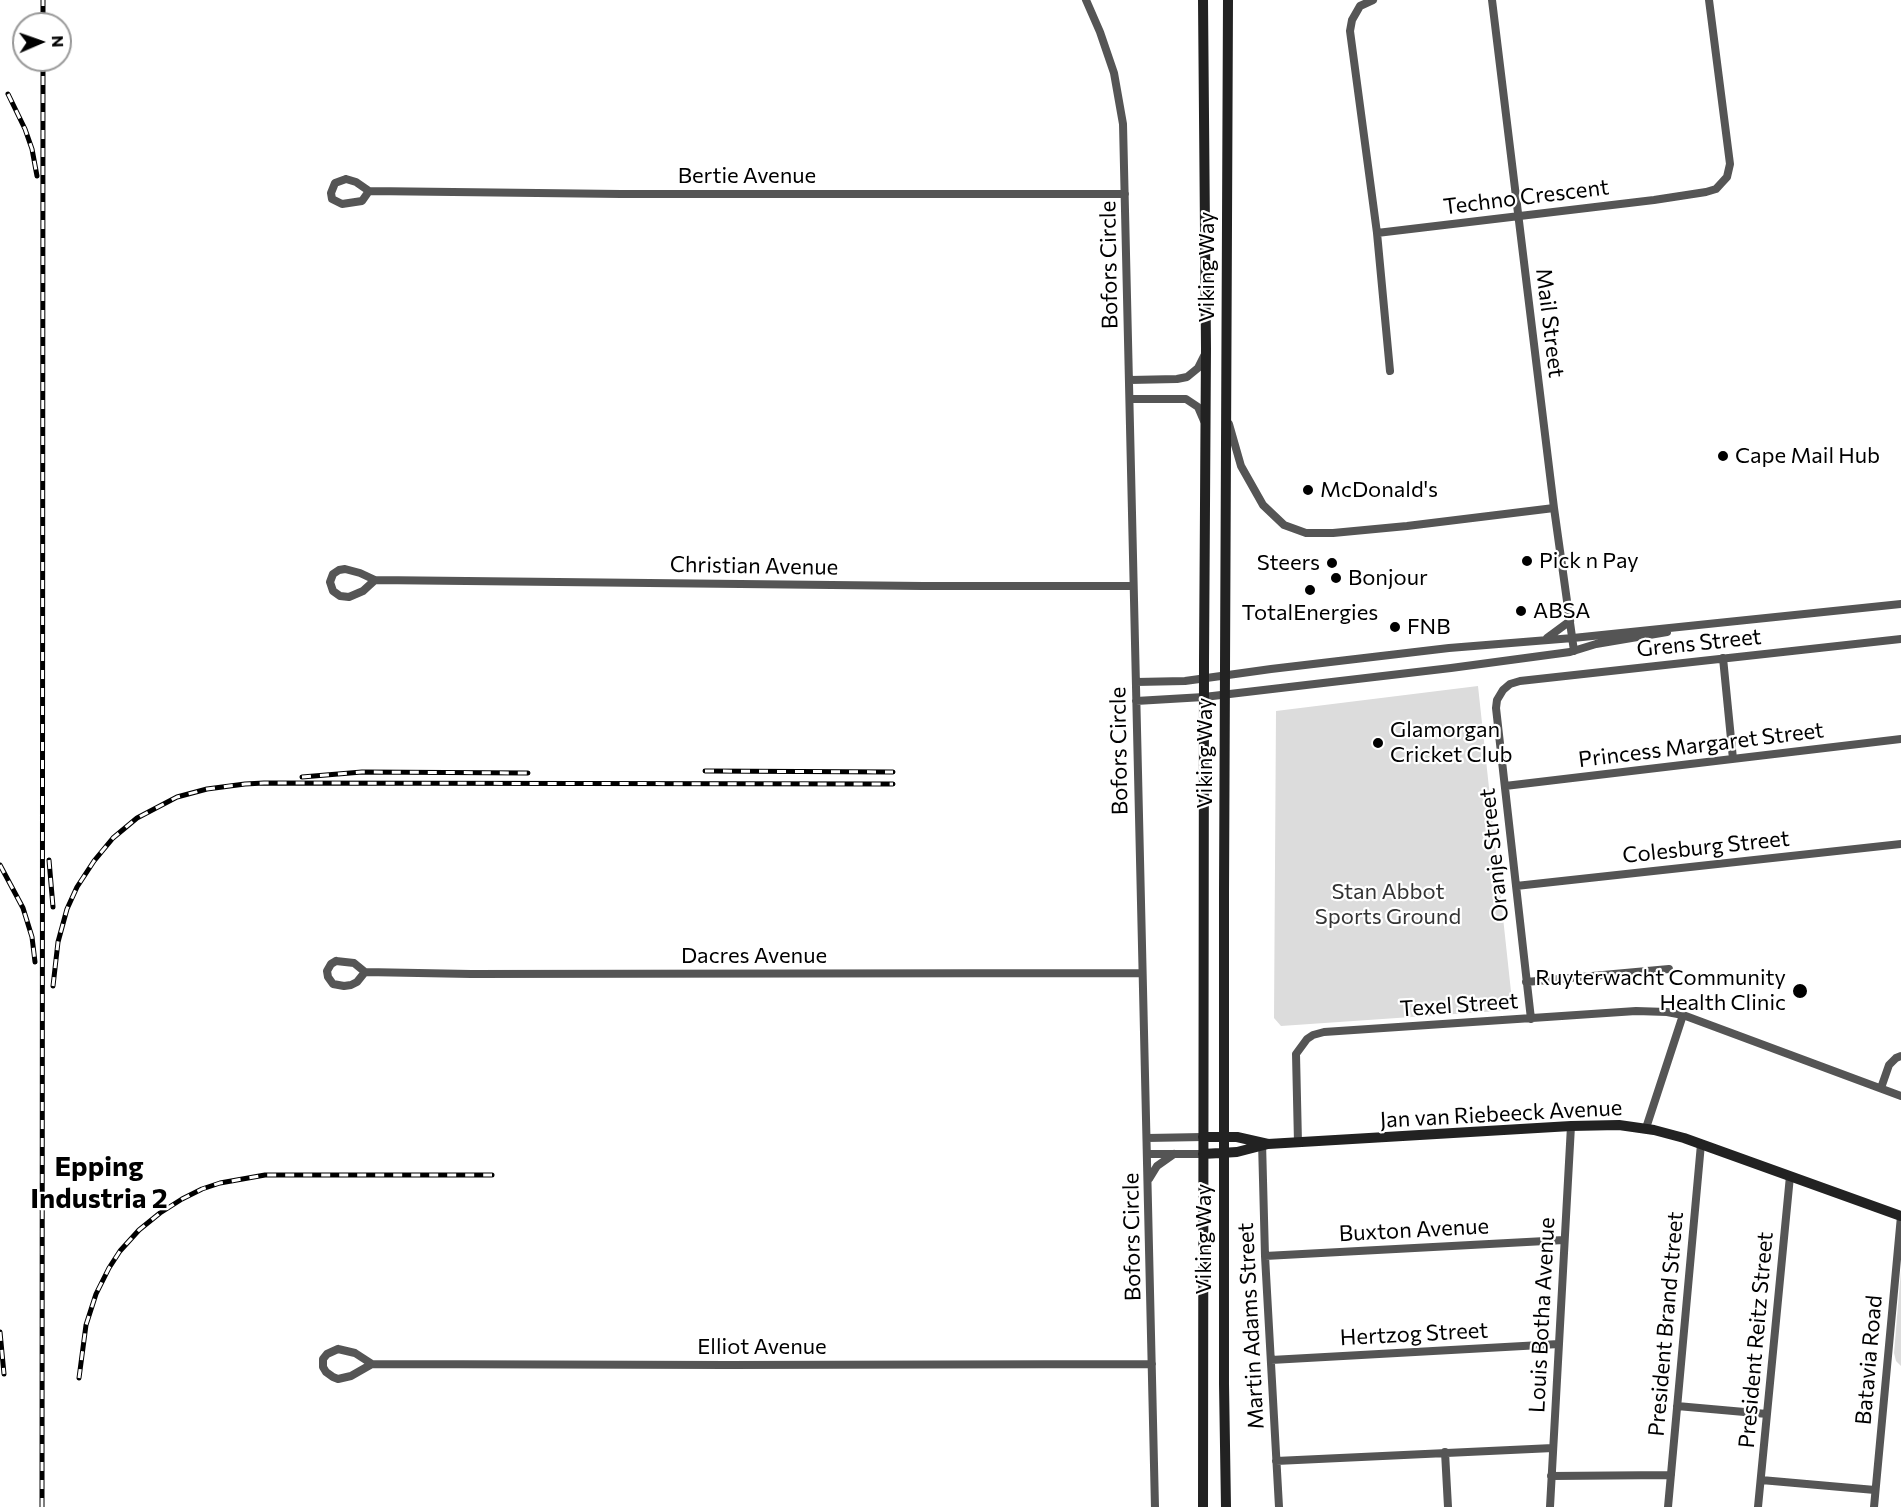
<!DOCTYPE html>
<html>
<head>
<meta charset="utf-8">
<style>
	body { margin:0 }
	#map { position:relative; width:1901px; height:1507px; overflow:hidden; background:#fff; font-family:Commissioner,sans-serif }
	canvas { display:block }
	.north { position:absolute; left:12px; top:12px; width:60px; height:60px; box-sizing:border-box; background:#fff; border:2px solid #999; border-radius:50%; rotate:88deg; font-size:16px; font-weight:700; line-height:24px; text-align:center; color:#000 }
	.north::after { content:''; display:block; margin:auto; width:21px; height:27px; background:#000; clip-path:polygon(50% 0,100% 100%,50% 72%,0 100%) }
</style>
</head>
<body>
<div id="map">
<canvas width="1901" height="1507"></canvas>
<div class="north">N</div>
</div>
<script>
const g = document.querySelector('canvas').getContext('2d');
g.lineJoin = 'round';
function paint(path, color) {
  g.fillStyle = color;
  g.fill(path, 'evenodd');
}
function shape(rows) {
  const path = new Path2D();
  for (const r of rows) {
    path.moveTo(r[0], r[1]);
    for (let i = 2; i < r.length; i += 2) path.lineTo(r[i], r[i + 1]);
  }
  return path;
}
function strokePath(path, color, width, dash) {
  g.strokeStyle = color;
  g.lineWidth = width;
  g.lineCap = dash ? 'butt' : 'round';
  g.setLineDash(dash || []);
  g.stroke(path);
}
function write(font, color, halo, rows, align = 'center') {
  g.font = font + ' Commissioner,sans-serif';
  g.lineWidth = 4.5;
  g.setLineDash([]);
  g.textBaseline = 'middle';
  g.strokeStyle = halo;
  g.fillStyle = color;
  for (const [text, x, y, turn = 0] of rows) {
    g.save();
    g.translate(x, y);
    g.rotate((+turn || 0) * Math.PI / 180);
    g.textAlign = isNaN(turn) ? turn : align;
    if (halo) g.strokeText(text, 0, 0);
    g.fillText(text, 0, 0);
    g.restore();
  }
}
const green = shape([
	[1478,686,1513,1010,1281,1026,1274,1018,1276,711],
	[1901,1270,1901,1366,1896,1361,1894,1353]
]);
const street = shape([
	[1086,0,1100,32,1114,73,1123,124,1155,1507],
	[1373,0,1360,6,1352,20,1350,31,1377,233,1390,371],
	[1492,0,1554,508,1574,651],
	[346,179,356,182,369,191,362,201,342,204,332,199,331,193,335,183,346,179],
	[369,191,621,194,1125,194],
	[1377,233,1654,200,1706,192,1716,189,1727,177,1730,164,1709,0],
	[1130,380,1177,379,1187,377,1198,368,1204,356],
	[1130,399,1186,399,1198,407,1204,421],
	[1229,424,1241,466,1263,505,1284,525,1306,533,1333,533,1407,526,1554,508],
	[375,580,363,591,349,597,340,596,333,591,330,582,333,574,339,570,345,569,360,573,375,580,923,586,1133,586],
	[1547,638,1570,621],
	[1723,658,1733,759],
	[1136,682,1185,681,1271,669,1449,648,1573,638,1901,604],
	[1136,701,1204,697,1451,668,1570,652,1596,644,1667,632],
	[1505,786,1901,739],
	[1516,886,1901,844],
	[336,961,354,963,365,972,357,982,351,985,344,986,333,984,328,977,327,971,331,964,336,961],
	[365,972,471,974,1142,973],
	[1526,982,1669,969],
	[1531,1019,1496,708,1497,700,1503,690,1510,684,1520,681,1901,639],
	[1881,1088,1889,1065,1896,1058,1901,1056],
	[1646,1128,1683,1015],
	[1147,1138,1203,1137],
	[1262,1142,1265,1256,1279,1507],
	[1298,1143,1296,1054,1307,1039,1313,1035,1324,1032,1636,1011,1667,1012,1683,1015,1901,1096],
	[1148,1154,1203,1154],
	[1149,1179,1157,1166,1174,1154],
	[1265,1256,1564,1240],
	[338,1349,355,1353,372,1364,351,1376,338,1379,333,1377,326,1372,323,1367,323,1359,327,1354,338,1349],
	[1271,1360,1559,1344],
	[372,1364,728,1365,1152,1364],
	[1677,1406,1767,1414],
	[1445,1452,1448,1507],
	[1276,1461,1553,1448],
	[1551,1476,1671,1475],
	[1761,1480,1875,1490],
	[1550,1507,1571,1126],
	[1668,1507,1701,1144],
	[1758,1507,1790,1176],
	[1874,1507,1901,1216]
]);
const secondary = shape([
	[1203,0,1206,348,1204,661,1203,1507],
	[1203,1137,1237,1137,1268,1144],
	[1203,1154,1237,1152,1268,1144,1571,1126,1619,1125,1654,1130,1684,1138,1901,1216],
	[1226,1507,1224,1384,1224,890,1228,0]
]);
const rail = shape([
	[43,24,43,0],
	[8,94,25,129,32,149,37,176],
	[705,771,893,772],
	[302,777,362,772,528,773],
	[49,860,53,907],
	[0,865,23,908,32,937,35,962],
	[53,986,58,942,67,909,77,887,94,861,113,838,137,818,177,797,207,789,245,784,264,783,893,784],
	[0,1332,4,1374],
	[79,1378,86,1325,96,1294,109,1268,120,1251,139,1230,160,1213,182,1199,202,1189,220,1183,265,1175,492,1175],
	[42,1507,43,60]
]);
const markers = [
	[1723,456,6,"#000"],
	[1308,490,6,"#000"],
	[1527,561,6,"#000"],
	[1332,563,6,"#000"],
	[1336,578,6,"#000"],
	[1310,590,6,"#000"],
	[1521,611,6,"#000"],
	[1395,627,6,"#000"],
	[1378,743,6,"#000"],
	[1800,991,8,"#000"]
];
const streetNames = [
	["Bertie Avenue",747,176],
	["Techno Crescent",1526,197,-7],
	["Bofors Circle",1109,265,-91],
	["Viking Way",1207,267,-90],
	["Mail Street",1550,323,83],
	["Christian Avenue",754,566,1],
	["Grens Street",1699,643,-6],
	["Princess Margaret Street",1701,745,-7],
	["Bofors Circle",1119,751,-91],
	["Viking Way",1205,753,-90],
	["Colesburg Street",1706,847,-6],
	["Oranje Street",1494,855,-96],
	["Dacres Avenue",754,956],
	["Texel Street",1459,1005,-4],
	["Jan van Riebeeck Avenue",1501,1114,-3],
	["Buxton Avenue",1414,1230,-3],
	["Bofors Circle",1132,1237,-91],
	["Viking Way",1204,1239,-90],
	["Louis Botha Avenue",1542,1315,-87],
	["President Brand Street",1666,1324,-85],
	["Martin Adams Street",1251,1326,-93],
	["Hertzog Street",1414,1334,-3],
	["President Reitz Street",1756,1340,-85],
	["Elliot Avenue",762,1347],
	["Batavia Road",1869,1360,-85]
];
const poiNames = [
	["Cape Mail Hub",1735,456],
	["McDonald's",1320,490],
	["Pick n Pay",1539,561],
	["Steers",1320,563,"right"],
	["Bonjour",1348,578],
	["ABSA",1533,611],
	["TotalEnergies",1310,613,"center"],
	["FNB",1407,627],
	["Glamorgan",1390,730],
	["Cricket Club",1390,755],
	["Ruyterwacht Community",1786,978,"right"],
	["Health Clinic",1786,1003,"right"]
];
const parkNames = [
	["Stan Abbot",1388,892],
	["Sports Ground",1388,917]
];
const districtNames = [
	["Epping",99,1167],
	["Industria 2",99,1199]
];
paint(green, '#dcdcdc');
strokePath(street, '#555', 8);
strokePath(secondary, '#222', 10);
strokePath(rail, '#000', 5);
strokePath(rail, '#fff', 3, [9]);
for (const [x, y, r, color] of markers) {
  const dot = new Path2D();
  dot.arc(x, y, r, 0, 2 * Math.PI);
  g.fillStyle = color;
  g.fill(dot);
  strokePath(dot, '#fff', 2);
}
write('22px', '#000', '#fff', streetNames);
write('22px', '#000', '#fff', poiNames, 'left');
write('22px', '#333', '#fff', parkNames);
write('bold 28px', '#000', '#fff', districtNames);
</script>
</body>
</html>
